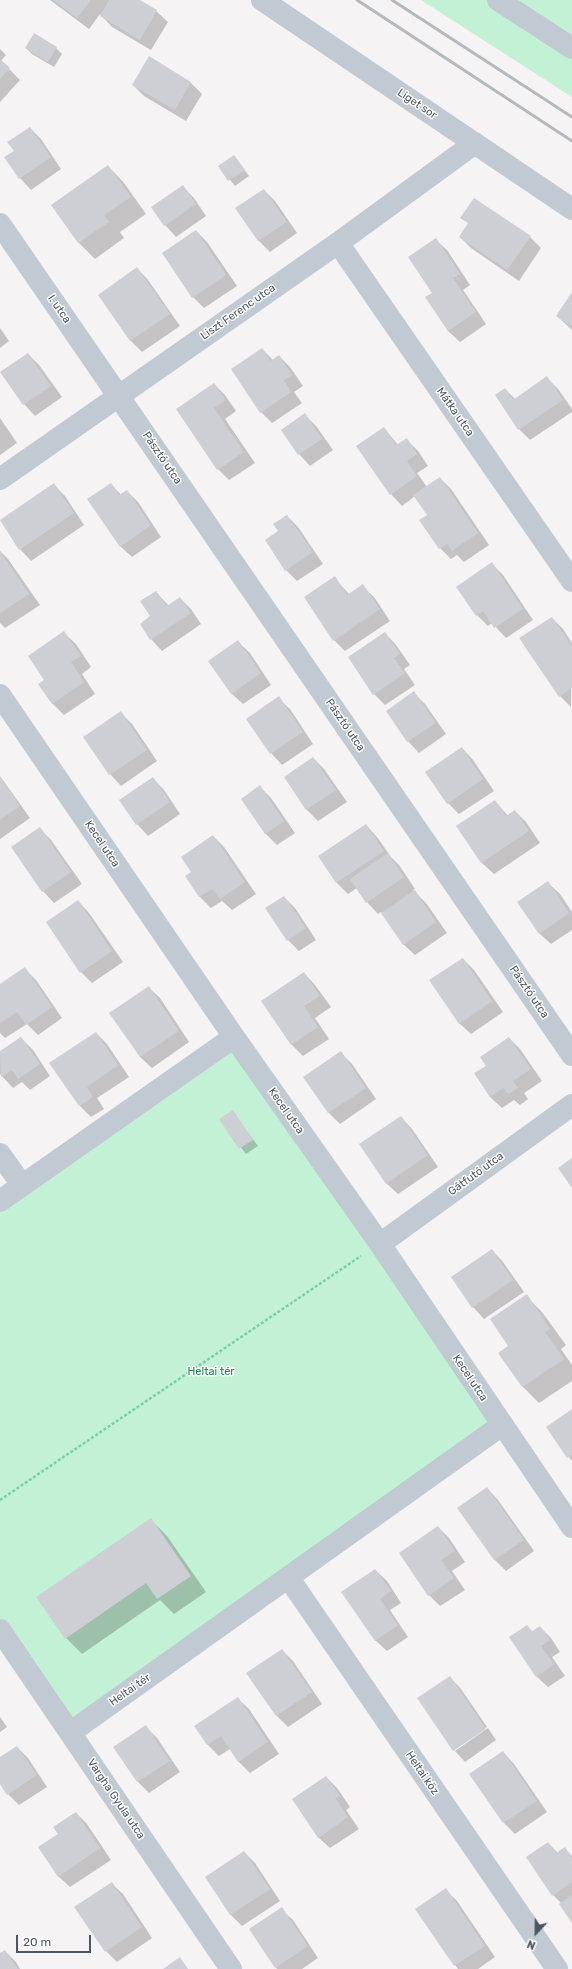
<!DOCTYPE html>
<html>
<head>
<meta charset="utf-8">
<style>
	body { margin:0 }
	#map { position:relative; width:572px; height:1969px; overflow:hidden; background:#f5f3f3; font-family:Rubik,sans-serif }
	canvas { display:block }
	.north { position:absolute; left:516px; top:1913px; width:40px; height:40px; -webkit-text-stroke:3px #fff; paint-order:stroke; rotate:202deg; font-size:11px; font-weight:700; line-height:16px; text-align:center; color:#4a5661 }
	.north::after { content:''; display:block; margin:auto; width:14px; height:18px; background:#4a5661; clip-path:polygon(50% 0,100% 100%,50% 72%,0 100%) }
	.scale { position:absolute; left:16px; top:1935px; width:75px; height:18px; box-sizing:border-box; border:2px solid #4a5661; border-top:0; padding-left:5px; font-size:12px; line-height:14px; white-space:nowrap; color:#4a5661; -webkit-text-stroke:3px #fff; paint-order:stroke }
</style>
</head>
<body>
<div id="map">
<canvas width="572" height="1969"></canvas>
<div class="north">N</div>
<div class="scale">20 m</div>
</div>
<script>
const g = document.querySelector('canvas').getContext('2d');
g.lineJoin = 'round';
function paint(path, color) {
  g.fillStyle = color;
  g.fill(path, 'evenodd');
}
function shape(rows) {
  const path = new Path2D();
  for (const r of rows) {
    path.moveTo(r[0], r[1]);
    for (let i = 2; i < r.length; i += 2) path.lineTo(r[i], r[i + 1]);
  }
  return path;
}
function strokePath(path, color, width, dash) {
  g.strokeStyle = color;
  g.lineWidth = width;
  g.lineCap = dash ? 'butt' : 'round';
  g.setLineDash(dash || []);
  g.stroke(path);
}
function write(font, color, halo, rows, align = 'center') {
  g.font = font + ' Rubik,sans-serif';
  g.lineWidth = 3;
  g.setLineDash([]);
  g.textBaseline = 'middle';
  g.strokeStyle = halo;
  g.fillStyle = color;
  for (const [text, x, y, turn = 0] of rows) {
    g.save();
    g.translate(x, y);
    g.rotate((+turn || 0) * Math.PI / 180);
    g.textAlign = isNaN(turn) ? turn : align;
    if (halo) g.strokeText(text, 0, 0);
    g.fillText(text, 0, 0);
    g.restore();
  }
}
const green = shape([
	[421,0,572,0,572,97],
	[234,1037,502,1425,71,1732,0,1630,0,1201]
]);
const shadow = shape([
	[50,0,138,0,156,11,168,22,151,50,112,27,100,14,89,29],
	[34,35,56,48,62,54,54,67,32,54,26,48],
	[0,49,6,55,1,61,20,80,0,102],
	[149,58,191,83,202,94,186,121,144,96,133,85],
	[30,128,41,139,61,169,31,190,20,178,15,151],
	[234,156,249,176,235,186,219,166],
	[108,166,124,183,146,214,120,232,124,238,95,259,79,243],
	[183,187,194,198,206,216,176,237,165,225],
	[264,190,275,201,297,233,270,252,259,241,237,208],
	[462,217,530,237,541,248,519,281,471,248,460,237,469,224],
	[196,231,207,242,237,286,204,308,193,297],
	[435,239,447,250,470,285,463,290,486,324,460,342,448,331,433,293],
	[137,268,148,280,180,326,142,352,131,341,99,295],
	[572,294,572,330,557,316],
	[0,328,9,341,0,348],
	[262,349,273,360,279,356,290,367,303,386,294,392,302,403,272,423,261,412],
	[28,354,39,365,62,397,35,416,24,404,2,372],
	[547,378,558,389,572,409,572,412,530,440,519,429,505,389,515,399],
	[214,384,225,395,236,411,225,419,255,463,229,480,218,469,177,409],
	[305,415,316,426,333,450,310,466,299,454,282,430],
	[0,418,17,443,0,455],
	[384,428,398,445,406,439,418,451,428,466,417,473,427,487,440,478,451,489,489,545,464,562,457,555,451,559,440,548,429,516,415,496,402,506,391,494],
	[111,484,121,495,127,491,138,502,161,537,132,557,120,546],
	[54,485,65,496,84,525,31,561,20,549],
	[287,516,298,527,323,564,297,581,286,570,280,531],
	[0,551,8,559,40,605,5,628,0,623],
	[492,564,503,575,533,620,506,638,492,623,488,626,477,615],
	[334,578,350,595,362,586,374,597,390,621,345,651,334,640],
	[156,592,169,606,180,598,191,609,201,624,162,651,151,639],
	[552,618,563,629,572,643,571,707,560,696],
	[64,633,76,644,91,667,82,674,95,694,64,715,53,704,40,685,46,681],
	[385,633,396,645,410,665,404,669,415,685,385,705,374,694],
	[238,642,250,653,271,685,243,704,231,693],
	[414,693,425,704,446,734,419,753,408,741],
	[278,698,290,709,313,744,282,765,271,753,247,719],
	[121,713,132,724,157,761,121,786,110,774,85,737],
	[462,748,473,760,494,791,459,814,448,803],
	[313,758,324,769,347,802,318,821,307,810,285,777],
	[0,776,30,818,0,839],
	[153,778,164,790,180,814,148,836,137,824],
	[260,787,271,798,295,833,277,845,266,834,242,799],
	[495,801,508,816,515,811,526,822,540,843,494,874,482,863,457,826],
	[366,825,377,837,391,857,399,865,415,889,413,890,426,903,447,933,415,955,403,944,381,912,378,914,367,902,357,888,348,894,337,883,320,857],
	[40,829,51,840,82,884,54,903,43,891,13,847],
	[213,836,224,847,256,894,232,910,222,901,211,908,200,897,186,876,192,872],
	[548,883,560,894,572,912,572,930,551,944,539,933],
	[284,897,295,908,316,940,299,951,288,940],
	[78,901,89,913,123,962,92,983,81,972],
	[463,959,474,970,503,1012,471,1034,459,1023],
	[25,969,36,980,62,1018,38,1035,27,1024,5,1038,0,1033,0,985],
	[304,973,315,985,331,1007,315,1018,329,1039,303,1056,292,1045,262,1001],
	[148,987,160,998,189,1042,152,1068,140,1057,111,1013],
	[96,1033,107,1044,129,1077,97,1098,104,1109,91,1117,80,1106,51,1063],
	[21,1038,33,1050,50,1076,30,1090,22,1082,13,1088,0,1074,0,1053],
	[509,1038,520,1049,542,1081,524,1093,528,1099,520,1105,514,1100,502,1108,490,1097,475,1074,487,1066],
	[341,1053,352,1064,376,1099,340,1124,329,1113,305,1077],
	[232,1112,258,1146,246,1154,220,1120],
	[401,1117,412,1129,438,1167,398,1194,386,1183],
	[492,1250,503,1262,524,1292,484,1319,473,1307,452,1277],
	[526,1296,542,1312,566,1345,561,1349,572,1365,572,1381,539,1403,523,1387,500,1353,509,1347],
	[572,1410,572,1461,547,1428],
	[487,1488,498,1500,534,1551,506,1571,494,1559],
	[151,1520,167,1536,206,1592,174,1614,160,1600,82,1654,66,1638],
	[438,1527,449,1538,465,1562,452,1571,465,1590,440,1606,429,1595],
	[375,1570,387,1581,401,1603,390,1610,408,1637,387,1651,375,1640],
	[540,1627,551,1638,560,1652,552,1657,565,1676,548,1687,536,1676,533,1632],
	[282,1650,293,1661,322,1704,288,1727,277,1716],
	[450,1677,461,1689,487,1727,455,1749,455,1751,488,1728,496,1740,465,1762,454,1750],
	[237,1698,249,1709,279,1754,250,1773,239,1762,230,1749,219,1756,208,1745,196,1726],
	[0,1717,7,1727,0,1732],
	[146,1727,157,1738,180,1772,149,1793,138,1782,115,1748],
	[17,1747,28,1758,47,1787,19,1805,8,1794,0,1782,0,1758],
	[503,1752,514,1764,547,1812,515,1834,504,1823,471,1774],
	[326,1777,337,1788,350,1807,346,1810,359,1829,330,1848,318,1837],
	[76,1813,87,1824,111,1860,70,1887,58,1876,59,1834],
	[548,1843,558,1853,565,1849,572,1856,572,1921,561,1903,553,1895],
	[244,1852,255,1863,280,1901,242,1926,231,1915,206,1877],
	[111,1883,123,1894,152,1938,117,1962,106,1951],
	[446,1890,457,1901,495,1957,478,1969,458,1969,417,1910],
	[281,1909,293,1920,318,1958,302,1969,277,1969,250,1930],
	[5,1951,16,1962,20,1969,0,1969,0,1954]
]);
const building = shape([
	[53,0,91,0,77,18],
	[109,0,140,0,157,10,140,40,100,16],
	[34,33,57,47,48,62,25,48],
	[149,56,191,82,175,110,132,85],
	[0,59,10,68,0,79],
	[30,127,51,157,19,179,4,157,14,151,7,142],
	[234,155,245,170,228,181,218,166],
	[108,165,131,197,104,215,109,222,78,243,51,205],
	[183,185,196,204,164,226,151,207],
	[264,189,287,222,258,241,235,208],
	[474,198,531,236,507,270,459,237,468,223,460,218],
	[196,230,226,275,192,298,162,253],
	[436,238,460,274,453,278,476,312,448,331,425,297,432,293,408,257],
	[137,267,170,314,130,341,98,295],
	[572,292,572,327,556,316],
	[262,348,270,361,279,355,292,375,284,380,291,392,260,413,231,369],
	[28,353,51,386,23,405,0,372],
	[547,376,563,400,518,430,495,395,505,388,513,400],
	[214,383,226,400,214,408,244,452,217,470,176,409],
	[305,413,322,439,298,455,281,430],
	[384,427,396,445,407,438,417,454,407,461,417,476,390,495,356,446],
	[440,477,478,533,452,551,447,544,439,549,419,520,427,515,413,495],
	[54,483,74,513,19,550,0,520],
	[111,483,119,495,127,490,151,525,120,547,87,499],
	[287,515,313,552,285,571,265,540,278,531,273,524],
	[0,551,29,594,0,613],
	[492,562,523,609,494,628,483,611,476,616,456,587],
	[335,576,347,595,363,584,380,609,333,641,304,597],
	[156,591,167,606,180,597,191,613,150,640,140,624,150,616,140,601],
	[552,617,572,646,572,688,559,697,519,638],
	[64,631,81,656,71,662,84,682,52,704,38,684,44,680,28,656],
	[385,632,400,654,394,658,405,673,373,695,348,657],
	[238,640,261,673,231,694,208,661],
	[414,691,436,723,407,742,386,711],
	[279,696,303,732,270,754,246,719],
	[121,711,147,750,109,775,83,737],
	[462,747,483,779,447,804,425,772],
	[313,757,336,790,306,810,284,777],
	[0,777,20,806,0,820],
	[153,777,170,802,136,825,119,800],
	[260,785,284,821,265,834,241,799],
	[495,800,506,816,515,810,529,831,481,863,456,826],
	[366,824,384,851,336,883,318,856],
	[40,827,71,872,42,892,11,847],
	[213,835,245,882,220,899,212,889,199,897,185,876,191,872,181,857],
	[388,853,404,877,366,903,350,879],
	[548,881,569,913,539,934,517,902],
	[415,890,436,922,403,945,381,913],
	[284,896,306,928,287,941,265,908],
	[78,900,112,951,80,973,46,922],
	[463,958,492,1001,459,1024,429,980],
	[25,967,52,1007,26,1025,17,1012,0,1023,0,984],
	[304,972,320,996,304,1006,318,1027,291,1045,261,1001],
	[149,986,179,1031,140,1057,109,1013],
	[96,1032,118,1065,87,1087,93,1097,79,1106,49,1063],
	[21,1037,40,1064,18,1079,12,1070,1,1077,0,1051],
	[509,1037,531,1069,513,1081,518,1088,508,1094,503,1088,490,1097,474,1073,486,1066,480,1057],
	[341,1051,366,1088,328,1113,303,1077],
	[233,1110,253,1140,239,1149,219,1119],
	[401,1116,428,1155,386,1184,359,1144],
	[572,1158,572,1188,558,1168],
	[492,1249,513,1280,472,1308,451,1277],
	[527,1294,550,1329,545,1332,564,1359,522,1387,498,1353,508,1346,490,1319],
	[572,1409,572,1455,567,1458,546,1427],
	[487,1487,524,1540,494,1560,457,1508],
	[151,1518,191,1576,157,1599,146,1583,65,1639,36,1597],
	[438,1526,455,1551,441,1560,454,1578,428,1596,399,1553],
	[375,1569,391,1591,380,1599,398,1625,375,1641,341,1592],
	[527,1625,532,1631,540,1626,550,1640,541,1646,554,1664,536,1677,509,1637],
	[282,1649,312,1692,276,1716,246,1673],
	[450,1676,486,1729,453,1751,417,1698],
	[238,1697,268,1742,238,1762,221,1736,207,1745,194,1726],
	[146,1725,170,1761,137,1782,113,1747],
	[17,1746,37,1775,7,1795,0,1784,0,1757],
	[503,1751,537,1801,503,1823,469,1774],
	[326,1776,340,1796,335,1798,348,1817,318,1838,292,1799],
	[76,1812,100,1848,58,1877,38,1847,58,1834,53,1827],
	[548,1842,556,1853,565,1847,572,1858,572,1882,552,1896,526,1857],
	[244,1851,270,1889,230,1915,205,1877],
	[112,1882,142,1927,105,1952,74,1907],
	[446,1888,485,1946,454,1966,415,1909],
	[572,1895,572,1923,559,1904],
	[282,1907,308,1946,275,1968,249,1929],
	[5,1950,18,1969,0,1969,0,1953],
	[180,1957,188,1969,163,1969]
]);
const path = shape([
	[0,1500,361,1256]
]);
const street = shape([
	[262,0,572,209],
	[498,0,572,48],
	[0,224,572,1055],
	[338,243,572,581],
	[0,479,338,243,475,143],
	[0,695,234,1037,380,1244,572,1527],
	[0,1154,22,1185],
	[0,1201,234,1037],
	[380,1244,572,1105],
	[288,1577,557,1969],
	[0,1630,231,1969],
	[71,1732,502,1425]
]);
const rail = shape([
	[357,0,572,141],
	[392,0,572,117]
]);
const streetNames = [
	["Liget sor",417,104,34],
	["I. utca",59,309,55],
	["Liszt Ferenc utca",238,312,-35],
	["Mátka utca",455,412,55],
	["Pásztó utca",162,458,56],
	["Pásztó utca",345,725,56],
	["Kecel utca",102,844,56],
	["Pásztó utca",529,992,56],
	["Kecel utca",286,1111,55],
	["Gátfutó utca",476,1174,-36],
	["Kecel utca",470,1378,56],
	["Heltai tér",130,1690,-35],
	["Heltai köz",422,1773,56],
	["Vargha Gyula utca",116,1799,56]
];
const parkNames = [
	["Heltai tér",211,1372]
];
paint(green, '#c3f1d5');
paint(shadow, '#0003');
paint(building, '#cdcfd5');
strokePath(path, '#7ad0a6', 2.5, [3, 2]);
strokePath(street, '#c1cad2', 22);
strokePath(rail, '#b5b8bd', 3);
write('11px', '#4a5661', '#fff', streetNames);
write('11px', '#17864f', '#fff', parkNames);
</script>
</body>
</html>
